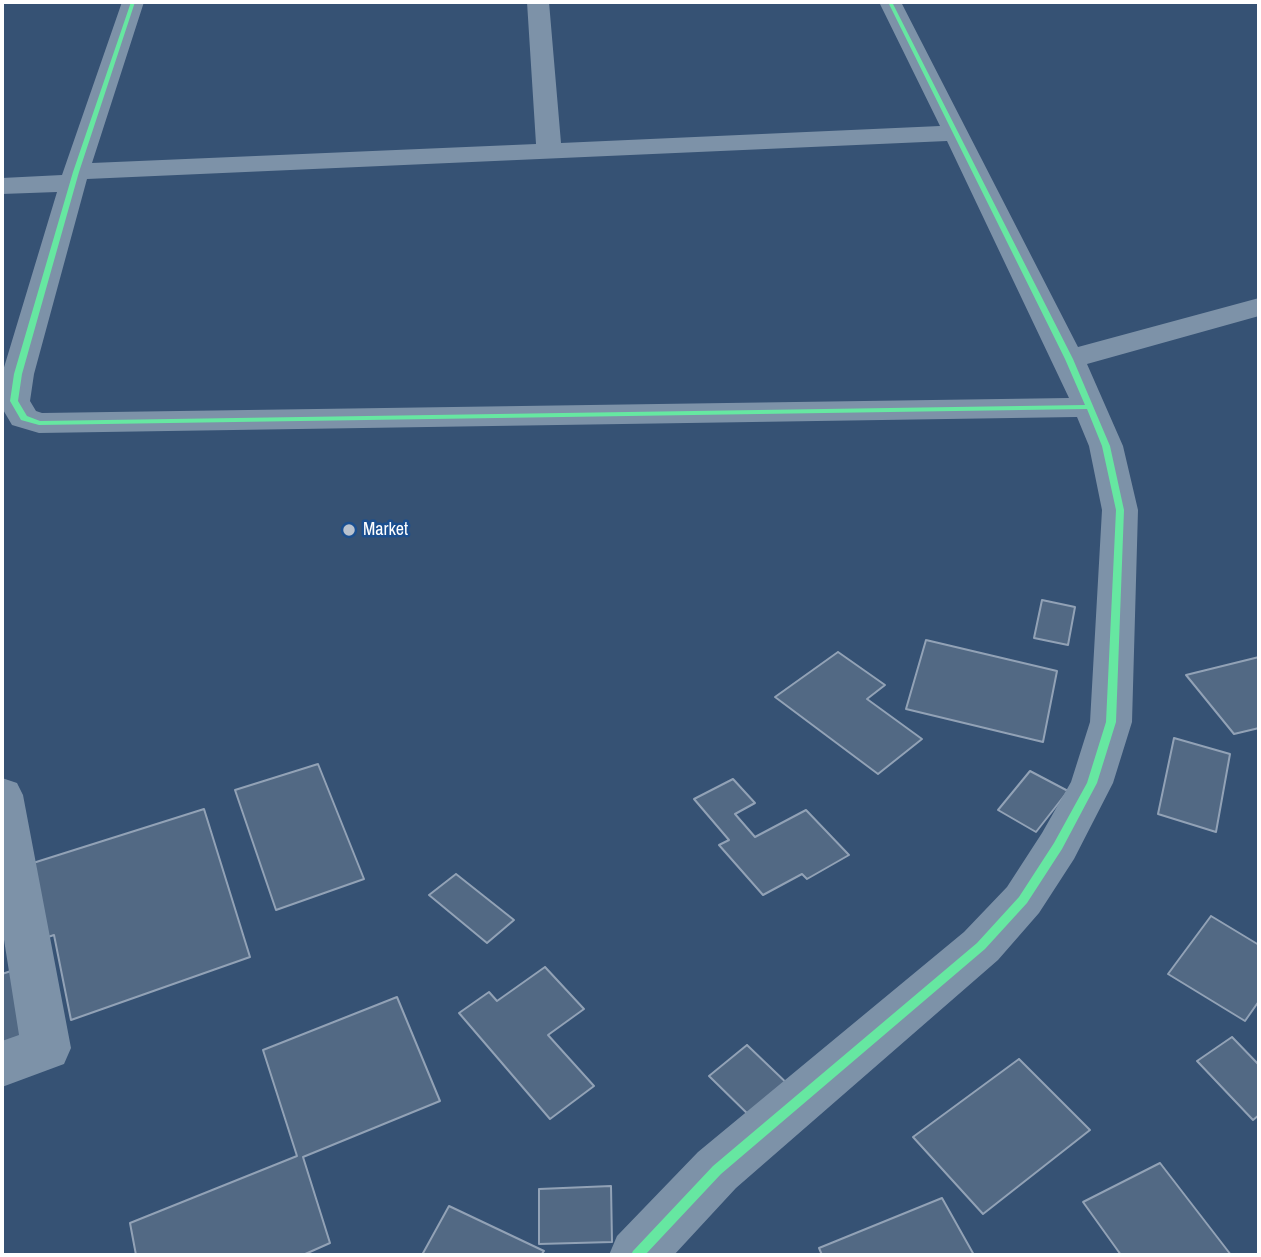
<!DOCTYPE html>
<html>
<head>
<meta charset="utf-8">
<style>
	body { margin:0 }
	#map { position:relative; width:1261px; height:1257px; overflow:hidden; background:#365274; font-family:"Archivo Narrow",sans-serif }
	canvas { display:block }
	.frame { position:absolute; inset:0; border:4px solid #fff; pointer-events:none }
</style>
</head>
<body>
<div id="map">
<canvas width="1261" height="1257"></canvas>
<div class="frame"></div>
</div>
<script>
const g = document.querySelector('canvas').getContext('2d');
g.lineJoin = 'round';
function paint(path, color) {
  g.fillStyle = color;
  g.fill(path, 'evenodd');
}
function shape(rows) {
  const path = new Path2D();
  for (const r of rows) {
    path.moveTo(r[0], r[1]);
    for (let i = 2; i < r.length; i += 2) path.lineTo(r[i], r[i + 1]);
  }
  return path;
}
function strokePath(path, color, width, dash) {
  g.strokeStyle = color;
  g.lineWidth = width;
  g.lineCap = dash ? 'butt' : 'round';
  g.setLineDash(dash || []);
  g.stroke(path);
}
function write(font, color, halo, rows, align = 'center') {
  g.font = font + ' "Archivo Narrow",sans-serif';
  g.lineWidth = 5;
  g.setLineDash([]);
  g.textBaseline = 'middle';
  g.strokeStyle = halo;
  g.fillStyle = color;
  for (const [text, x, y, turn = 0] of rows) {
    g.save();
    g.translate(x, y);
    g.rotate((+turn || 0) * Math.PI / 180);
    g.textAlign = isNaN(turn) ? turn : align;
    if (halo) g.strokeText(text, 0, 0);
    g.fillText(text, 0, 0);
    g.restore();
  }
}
const building = shape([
	[1042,600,1075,607,1068,645,1034,638,1042,600],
	[926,640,1057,671,1043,742,906,709,926,640],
	[838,652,885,685,867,699,922,739,878,774,775,697,838,652],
	[1259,657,1259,728,1234,734,1186,675,1259,657],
	[1174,738,1230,754,1216,832,1158,814,1174,738],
	[318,764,364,879,276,910,235,790,318,764],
	[1030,771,1068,791,1036,832,998,810,1030,771],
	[733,779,755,803,735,814,755,837,806,810,849,855,807,879,802,874,763,895,719,845,729,840,694,799,733,779],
	[204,809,250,957,71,1020,54,935,48,937,33,863,204,809],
	[456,874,514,920,487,943,429,895,456,874],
	[1211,916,1259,945,1259,1001,1245,1021,1168,974,1211,916],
	[545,967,584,1009,548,1035,594,1086,550,1119,459,1013,489,992,497,1001,545,967],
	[17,969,31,1046,2,1056,2,974,17,969],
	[397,997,440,1101,303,1157,330,1243,303,1255,136,1255,130,1223,297,1156,263,1050,397,997],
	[1232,1037,1259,1065,1259,1115,1253,1120,1197,1061,1232,1037],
	[747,1045,795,1091,757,1123,709,1076,747,1045],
	[1019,1059,1090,1130,983,1214,913,1137,1019,1059],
	[1160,1163,1231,1255,1121,1255,1083,1202,1160,1163],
	[611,1186,612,1242,539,1244,539,1189,611,1186],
	[942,1198,974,1255,822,1255,819,1248,942,1198],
	[449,1206,544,1251,541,1255,422,1255,449,1206]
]);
const street = shape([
	[122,2,144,2,92,163,536,144,527,2,549,2,561,143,940,126,879,2,901,2,1078,347,1259,298,1259,316,1087,364,1123,446,1138,510,1132,722,1113,783,1074,859,1039,913,998,960,736,1188,674,1255,609,1255,617,1236,698,1152,964,932,1007,887,1042,833,1071,782,1090,722,1102,510,1089,446,1077,417,39,433,12,425,2,408,2,374,57,192,2,194,2,178,62,175,122,2],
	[947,141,1069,398,42,413,36,411,30,401,34,374,87,179,947,141],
	[2,778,17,783,23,795,71,1048,64,1064,2,1087,2,1041,19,1035,2,927,2,778]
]);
const cycleway = shape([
	[131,2,135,2,79,172,22,374,18,401,27,416,40,421,1085,405,1065,359,888,2,892,2,1073,359,1110,446,1124,510,1116,722,1097,783,1062,849,1027,903,985,949,721,1174,645,1255,631,1255,633,1251,713,1166,977,943,1019,897,1054,843,1087,783,1106,722,1116,510,1102,446,1087,409,39,425,21,420,10,401,14,374,73,172,131,2]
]);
const markers = [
	[349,530,7,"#b9c2ce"]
];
const poiNames = [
	["Market",363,530]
];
paint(building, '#526984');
strokePath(building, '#92a2b6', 2);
paint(street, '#7d92a8');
paint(cycleway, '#66e7a1');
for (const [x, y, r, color] of markers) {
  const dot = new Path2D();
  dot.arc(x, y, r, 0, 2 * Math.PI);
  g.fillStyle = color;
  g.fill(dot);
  strokePath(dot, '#1b4f8f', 2.5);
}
write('18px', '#fff', '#1b4f8f', poiNames, 'left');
</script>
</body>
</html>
